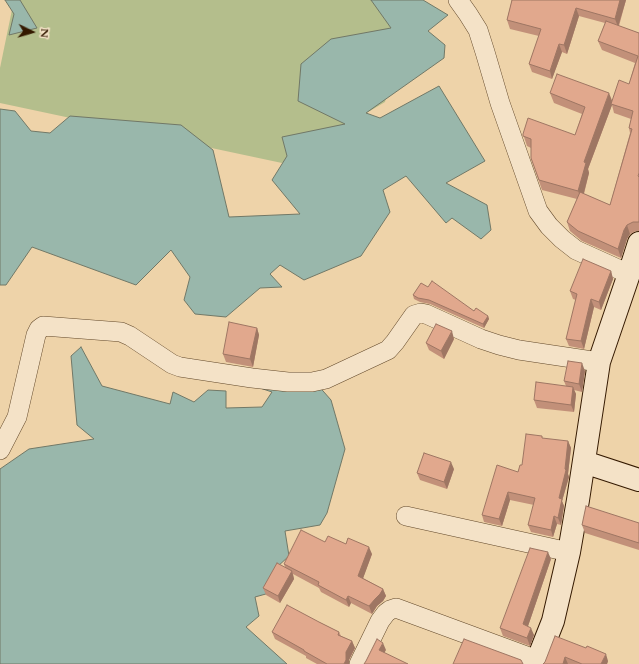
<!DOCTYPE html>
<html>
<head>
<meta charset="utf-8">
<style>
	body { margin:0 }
	#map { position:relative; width:639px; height:664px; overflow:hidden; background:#eed3a9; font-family:Cardo,serif }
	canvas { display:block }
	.north { position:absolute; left:12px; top:12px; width:40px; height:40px; -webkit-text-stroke:3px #f4e2c7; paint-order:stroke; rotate:95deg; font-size:11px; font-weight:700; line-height:16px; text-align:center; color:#341900 }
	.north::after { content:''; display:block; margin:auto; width:14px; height:18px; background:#341900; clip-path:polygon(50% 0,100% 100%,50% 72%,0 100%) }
</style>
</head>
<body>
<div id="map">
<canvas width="639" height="664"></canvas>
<div class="north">N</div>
</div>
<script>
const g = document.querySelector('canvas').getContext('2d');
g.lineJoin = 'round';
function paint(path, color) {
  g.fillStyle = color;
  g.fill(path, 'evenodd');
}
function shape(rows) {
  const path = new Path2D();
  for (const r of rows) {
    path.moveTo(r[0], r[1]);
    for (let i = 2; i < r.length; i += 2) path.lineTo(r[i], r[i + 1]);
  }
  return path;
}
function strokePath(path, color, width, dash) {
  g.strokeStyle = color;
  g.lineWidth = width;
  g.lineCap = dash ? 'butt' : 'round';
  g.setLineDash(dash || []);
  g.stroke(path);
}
const green = shape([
	[14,0,410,0,385,102,282,163,0,103,0,68]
]);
const water = shape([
	[5,0,20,0,37,28,9,35,14,14,5,0],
	[371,0,423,0,448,15,428,31,445,45,444,58,366,113,380,118,439,86,485,161,446,183,487,205,491,230,481,239,452,218,446,223,406,176,383,190,390,212,361,256,304,280,280,265,270,274,282,287,260,288,226,317,195,314,184,300,190,277,171,250,136,285,32,247,6,285,0,285,0,109,15,111,31,131,50,133,70,116,181,125,213,150,229,217,300,214,272,180,287,156,282,137,345,124,298,101,301,64,331,39,391,28,371,0],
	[81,347,102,386,170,404,173,392,194,402,208,390,226,391,226,408,262,407,272,392,248,384,289,384,308,374,331,400,345,449,327,513,320,525,285,531,289,556,276,568,273,592,255,597,259,616,246,627,287,664,0,664,0,469,29,449,94,439,77,425,71,356,81,347]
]);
const street = shape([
	[458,0,468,14,478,30,485,52,500,103,538,211,549,226,562,239,576,250,629,274],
	[0,450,17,417,36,335,39,329,43,326,121,332,130,336,172,364,180,367,252,378,288,382,312,382,326,379,388,350,395,342,414,315,421,313,426,314,481,339,499,345,519,350,599,362],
	[406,516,569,552],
	[359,664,380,621,386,613,390,610,396,608,537,660]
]);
const secondary = shape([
	[584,462,639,480],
	[536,664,553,621,569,552,578,500,599,362,629,274,639,243]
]);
const wall = shape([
	[512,0,626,0,619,26,639,33,639,231,636,231,630,234,627,239,621,258,582,241,570,231,567,222,577,199,542,190,531,158,531,148,527,146,523,134,575,135,582,114,554,103,550,93,612,101,629,84,635,63,602,50,598,41,605,23,579,16,567,54,562,52,552,79,532,72,529,64,539,36,510,29,507,20],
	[612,105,614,113,631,119,629,128,630,133,610,205,584,194,589,173,588,169],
	[611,271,613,279,601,310,594,307,584,349,569,346,566,339,576,300,573,299,570,291],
	[428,287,474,311,488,316,489,319,484,328,430,304,420,302,414,299,413,295],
	[257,328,259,335,253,367,226,362,223,354],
	[454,339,444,359,429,350,426,343],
	[585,371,582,392,574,390,576,394,574,412,537,408,534,400,566,386,564,381],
	[568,441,571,448,568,474,569,477,562,501,564,506,561,525,557,524,553,537,531,532,528,525,534,505,510,500,502,526,484,522,482,515,518,472,522,465],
	[454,469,447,489,420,480,417,473],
	[639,523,639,550,585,533,582,525],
	[325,542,346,544,372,554,363,578,383,589,386,596,383,601,377,606,372,614,351,603,349,607,321,592,319,588,293,574,294,579,280,603,266,595,263,588,285,567,284,564],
	[551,559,528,626,534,635,530,646,503,636,500,628],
	[319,622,339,632,341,636,352,641,355,648,349,660,349,664,317,664,306,658,306,656,275,639,272,632],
	[586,648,608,661,607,664,543,664]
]);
const shadedWall = shape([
	[620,0,626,0,618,27,615,19],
	[576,8,579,16,567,54,564,45],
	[559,44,562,52,552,79,550,71],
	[609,93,613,103,611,104,612,105,588,169,589,173,582,200,578,191,584,162],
	[627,225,630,234,627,239,621,258,618,249,624,230],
	[611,271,613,279,601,310,599,302],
	[591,299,594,307,584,349,581,341],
	[488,316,489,319,484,328,483,324],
	[257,328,259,335,253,367,250,359],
	[452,331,454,339,444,359,441,351],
	[582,363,585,371,582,392,579,384],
	[573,387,576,394,574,412,571,405],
	[568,441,571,448,568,474,569,477,562,501,564,506,561,525,558,518,559,498,565,469],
	[451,462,454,469,447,489,444,482],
	[508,492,510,500,502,526,499,519],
	[554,516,557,524,553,537,551,530],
	[369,547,372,554,361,584,358,576],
	[548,552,551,559,526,632,523,624],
	[292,571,294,579,280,603,278,596],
	[383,589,386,596,383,601,377,606,372,614,369,606],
	[348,596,351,603,349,607,346,600],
	[531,628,534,635,530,646,527,638],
	[352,641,355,648,349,660,349,664,344,664,346,652],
	[383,643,386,650,382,657,379,650],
	[606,654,608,661,607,664,601,664],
	[565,657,568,664,563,664]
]);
const building = shape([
	[512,0,620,0,615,19,576,8,564,45,559,44,550,71,529,64,541,29,507,20,512,0],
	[606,21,639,33,639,173,638,176,639,177,639,222,633,222,627,225,624,230,618,249,578,231,567,222,580,192,610,205,632,129,629,128,633,111,611,104,619,80,629,84,638,56,598,41,606,21],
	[557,74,609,93,584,162,586,163,578,191,539,180,531,158,531,139,523,136,523,134,528,118,575,135,585,107,550,93,557,74],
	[583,259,611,271,599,302,591,299,581,341,566,339,577,294,570,291,583,259],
	[432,281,474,311,476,308,488,316,483,324,429,300,418,298,413,295,421,283,428,287,432,281],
	[229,322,257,328,250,359,223,354,229,322],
	[436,324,452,331,441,351,426,343,436,324],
	[568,361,582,363,579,384,564,381,568,361],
	[536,382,573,387,571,405,534,400,536,382],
	[526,434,542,436,542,438,568,441,565,469,566,470,559,498,562,499,558,518,554,516,551,530,528,525,535,498,508,492,499,519,482,515,497,465,518,472,520,465,522,465,526,434],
	[424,453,451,462,444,482,417,473,424,453],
	[586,506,639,523,639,543,582,525,586,506],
	[301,530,325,542,328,536,346,544,348,538,369,547,358,576,383,589,380,594,375,599,369,606,348,596,346,600,318,585,319,582,284,564,301,530],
	[530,548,548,552,523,624,531,628,527,638,500,628,530,548],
	[277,563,292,571,278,596,263,588,277,563],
	[287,605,319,622,339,632,338,635,352,641,346,652,346,660,344,664,327,664,304,651,304,650,272,632,287,605],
	[555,636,586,648,587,646,606,654,601,664,582,664,565,657,563,664,543,664,545,662,555,636],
	[377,639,383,643,379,650,408,664,364,664,366,661,377,639],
	[464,639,521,660,523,664,453,664,464,639]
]);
paint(green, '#b4be8c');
paint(water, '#99b7ab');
strokePath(water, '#717867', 1);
strokePath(street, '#62482a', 20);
strokePath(secondary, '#341900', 24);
strokePath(street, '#f4e2c7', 19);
strokePath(secondary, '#f4e2c7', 22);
paint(wall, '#c29079');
paint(shadedWall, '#9e7663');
paint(building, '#e1a88d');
strokePath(building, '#9e7663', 1);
</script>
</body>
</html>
